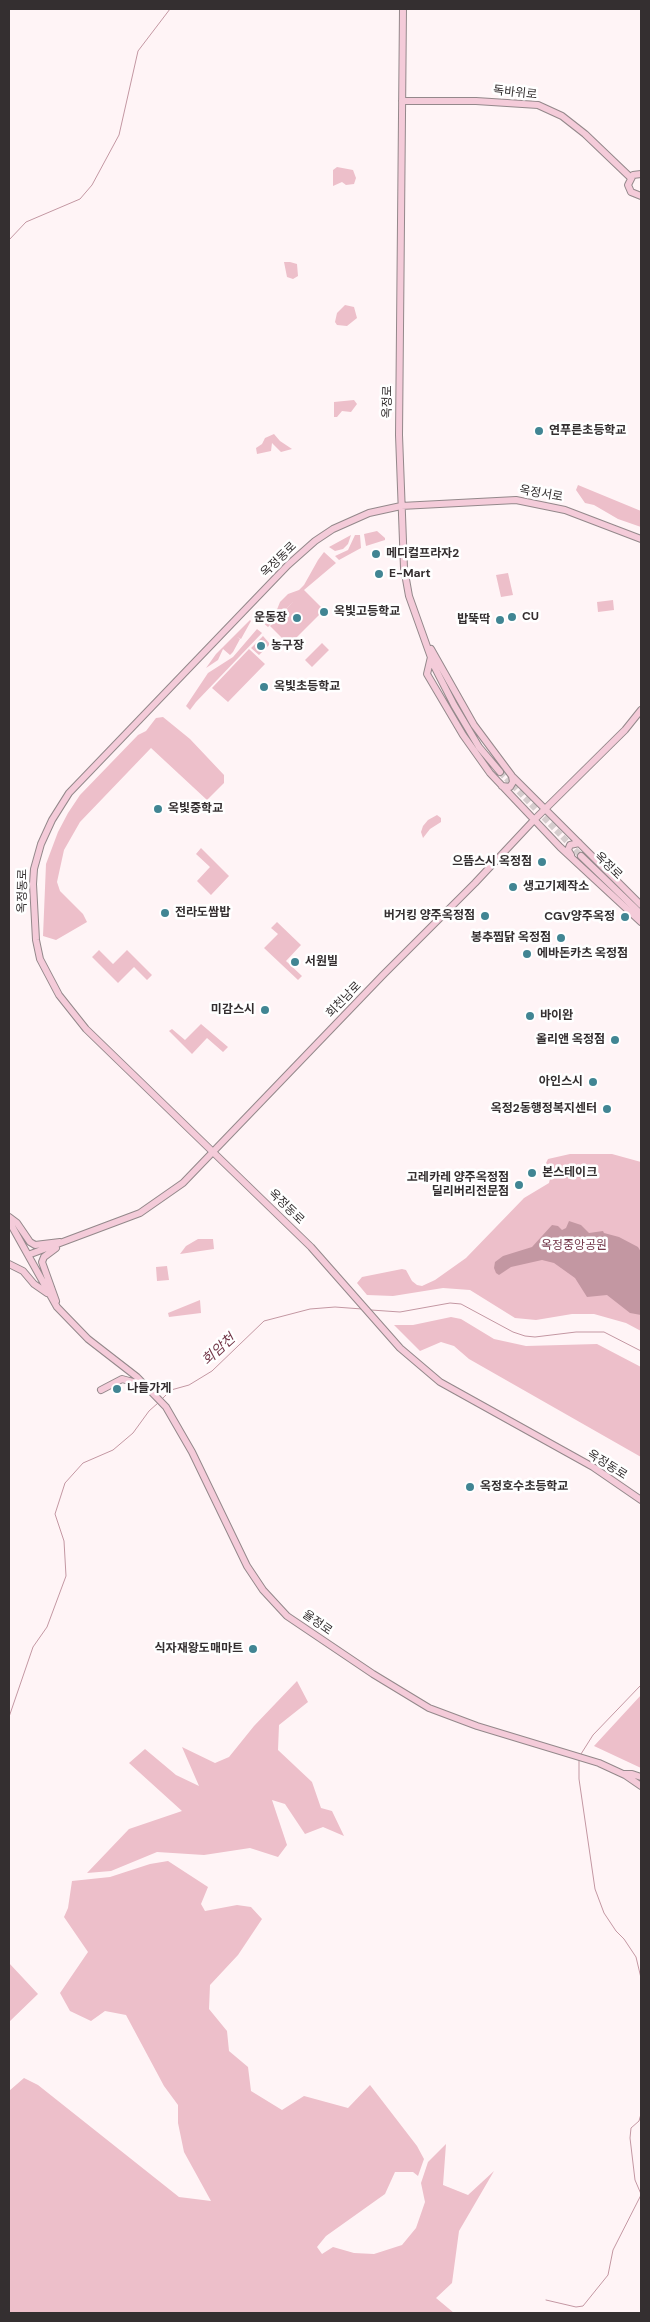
<!DOCTYPE html>
<html>
<head>
<meta charset="utf-8">
<style>
	body { margin:0 }
	#map { position:relative; width:650px; height:2322px; overflow:hidden; background:#fff4f6; font-family:"DM Sans",sans-serif }
	canvas { display:block }
	.frame { position:absolute; inset:0; border:10px solid #342f30; pointer-events:none }
</style>
</head>
<body>
<div id="map">
<canvas width="650" height="2322"></canvas>
<div class="frame"></div>
</div>
<script>
const g = document.querySelector('canvas').getContext('2d');
g.lineJoin = 'round';
function paint(path, color) {
  g.fillStyle = color;
  g.fill(path, 'evenodd');
}
function shape(rows) {
  const path = new Path2D();
  for (const r of rows) {
    path.moveTo(r[0], r[1]);
    for (let i = 2; i < r.length; i += 2) path.lineTo(r[i], r[i + 1]);
  }
  return path;
}
function strokePath(path, color, width, dash) {
  g.strokeStyle = color;
  g.lineWidth = width;
  g.lineCap = dash ? 'butt' : 'round';
  g.setLineDash(dash || []);
  g.stroke(path);
}
function write(font, color, halo, rows, align = 'center') {
  g.font = font + ' "DM Sans","Noto Sans KR",sans-serif';
  g.lineWidth = 5;
  g.setLineDash([]);
  g.textBaseline = 'middle';
  g.strokeStyle = halo;
  g.fillStyle = color;
  for (const [text, x, y, turn = 0] of rows) {
    g.save();
    g.translate(x, y);
    g.rotate((+turn || 0) * Math.PI / 180);
    g.textAlign = isNaN(turn) ? turn : align;
    if (halo) g.strokeText(text, 0, 0);
    g.fillText(text, 0, 0);
    g.restore();
  }
}
const green = shape([
	[337,167,353,170,356,178,354,184,346,185,342,182,333,186,333,170],
	[284,262,290,262,297,264,298,276,293,279,287,277],
	[345,305,354,307,357,318,347,326,337,325,335,322,337,313],
	[354,400,357,404,351,412,342,411,337,417,334,417,334,402],
	[274,434,280,441,292,449,281,452,272,443,271,451,257,454,256,448,262,444,265,438],
	[578,485,641,511,641,527,618,519,594,505,585,503,576,490],
	[377,531,385,538,385,540,366,546,364,534],
	[351,535,348,544,343,549,335,551,329,547],
	[355,535,360,535,361,548,339,560,335,556,348,550],
	[324,552,336,563,304,590,324,610,289,645,270,626,294,601,268,627,262,622,267,618,274,617,280,602,288,594,299,590,304,585,318,560],
	[508,573,513,595,501,597,496,575],
	[613,600,614,610,598,612,597,602],
	[250,620,251,621,241,639,237,637,240,639,233,652,230,655,223,649,218,660,206,668,216,654],
	[257,629,262,633,196,702,190,710,186,706,208,673,233,657],
	[263,636,270,644,259,655,251,648],
	[322,643,329,650,312,667,305,660],
	[249,649,265,664,228,702,212,688],
	[163,717,190,739,224,775,224,783,207,800,151,748,80,822,64,850,57,882,60,891,83,914,87,922,56,940,43,936,46,864,58,832,68,813,80,795,138,735,146,731,156,718],
	[437,815,441,818,441,822,430,829,423,838,421,832,423,826,428,820],
	[201,848,229,876,211,895,197,881,210,867,196,854],
	[277,922,301,945,286,961,302,976,298,980,264,948,278,934,271,928],
	[99,950,113,964,127,950,152,975,147,980,134,967,118,983,92,957],
	[201,1024,228,1047,223,1052,207,1038,192,1054,169,1031,172,1029,185,1040],
	[570,1154,612,1154,641,1162,641,1331,626,1323,594,1314,572,1314,536,1320,515,1318,470,1290,443,1288,393,1296,367,1295,357,1283,362,1277,402,1269,406,1270,412,1281,417,1285,422,1286,435,1280,466,1258,524,1198,549,1183,551,1174,546,1163,548,1159],
	[198,1239,213,1239,214,1249,180,1254,186,1246],
	[167,1266,169,1280,157,1281,156,1267],
	[200,1300,201,1313,169,1317,168,1313],
	[451,1317,461,1319,494,1339,526,1346,597,1344,641,1367,641,1457,469,1359,454,1346,441,1342,420,1351,394,1325,413,1325],
	[297,1681,308,1702,279,1725,278,1750,312,1782,321,1808,332,1811,344,1836,323,1827,305,1834,285,1804,272,1800,287,1845,278,1857,250,1848,204,1855,157,1852,111,1871,87,1873,129,1829,182,1811,129,1763,145,1749,176,1775,199,1786,182,1747,215,1763,229,1757,254,1726],
	[641,1695,641,1768,594,1746],
	[168,1861,208,1887,201,1904,205,1911,237,1905,251,1907,262,1919,238,1955,210,1985,209,2009,227,2031,229,2051,248,2067,251,2091,282,2110,304,2096,348,2108,370,2085,417,2146,424,2159,418,2176,413,2172,395,2172,385,2194,326,2236,317,2247,322,2254,333,2247,354,2253,374,2254,402,2245,416,2228,425,2202,421,2183,428,2162,446,2144,443,2185,468,2195,494,2171,459,2231,452,2283,436,2298,454,2313,9,2313,9,2091,24,2078,38,2085,179,2197,211,2201,184,2152,178,2123,178,2105,164,2086,126,2015,105,2011,91,2021,70,2011,60,1993,88,1952,64,1917,68,1908,72,1881,110,1877,150,1864],
	[9,1963,38,1994,9,2022]
]);
const water = shape([
	[569,1221,581,1225,589,1233,603,1231,604,1233,619,1237,638,1247,641,1252,641,1315,630,1313,607,1295,587,1297,575,1278,554,1263,542,1260,511,1267,499,1275,496,1273,494,1268,495,1262,503,1256,532,1247,552,1225,558,1226,562,1230,566,1228]
]);
const stream = shape([
	[9,240,26,222,80,199,92,185,119,135,138,51,170,9],
	[371,1310,400,1312,450,1303,461,1304,513,1332,525,1336,535,1337,576,1332,604,1332,641,1351],
	[163,1398,171,1390,189,1385,212,1371,264,1321,310,1309,335,1307,362,1309],
	[9,1717,33,1647,47,1627,66,1576,64,1541,55,1514,65,1483,83,1463,113,1450,133,1433,149,1411,158,1403],
	[581,1754,593,1735,641,1685],
	[579,1761,579,1779,595,1889,604,1913,616,1931,624,1939,636,1957,641,1978],
	[641,2114,639,2121,631,2128,630,2138,635,2180,641,2194],
	[546,2300,576,2307,583,2306,608,2275,613,2250,641,2195]
]);
const secondaryTunnel = shape([
	[500,772,581,856]
]);
const secondary = shape([
	[403,9,399,435,404,568,409,596,434,666,454,705,479,747,500,772],
	[402,101,476,101,538,105,562,116,585,134,631,178],
	[641,174,633,175,628,185,631,192,641,196],
	[641,539,565,510,516,500,401,506,369,513,333,529,315,541,288,565,69,793,52,820,41,844,34,869,33,884,36,940,40,959,59,995,86,1029,311,1247,400,1348,440,1382,593,1467,641,1500],
	[431,649,474,725,512,776,641,905],
	[431,657,427,674,463,735,490,773,560,847,641,922],
	[502,786,510,787,513,782,512,776],
	[571,855,568,850,570,845,579,843],
	[581,856,641,914],
	[9,1217,17,1223,30,1242,35,1245,60,1242],
	[9,1221,57,1307,88,1339,137,1377,166,1407,192,1452,247,1566,263,1590,287,1616,373,1674,429,1708,477,1726,599,1763,625,1775,641,1786],
	[28,1255,140,1213,183,1183,383,975,475,883,534,820,625,730,641,710],
	[9,1264,23,1271,34,1284,47,1293],
	[56,1301,42,1262,44,1257,56,1248],
	[101,1390,122,1379,144,1385],
	[623,1774,632,1774,641,1777]
]);
const markers = [
	[539,431,5,"#418593"],
	[376,554,5,"#418593"],
	[379,574,5,"#418593"],
	[324,612,5,"#418593"],
	[512,617,5,"#418593"],
	[297,618,5,"#418593"],
	[500,620,5,"#418593"],
	[261,646,5,"#418593"],
	[264,687,5,"#418593"],
	[158,809,5,"#418593"],
	[542,862,5,"#418593"],
	[513,887,5,"#418593"],
	[165,913,5,"#418593"],
	[485,916,5,"#418593"],
	[625,917,5,"#418593"],
	[561,938,5,"#418593"],
	[527,954,5,"#418593"],
	[295,962,5,"#418593"],
	[265,1010,5,"#418593"],
	[530,1016,5,"#418593"],
	[615,1040,5,"#418593"],
	[593,1082,5,"#418593"],
	[607,1109,5,"#418593"],
	[532,1173,5,"#418593"],
	[519,1185,5,"#418593"],
	[117,1389,5,"#418593"],
	[470,1487,5,"#418593"],
	[253,1649,5,"#418593"]
];
const streetNames = [
	["독바위로",515,93,6],
	["옥정로",388,402,-89],
	["옥정서로",541,494,10],
	["옥정동로",279,560,-44],
	["옥정로",608,866,44],
	["옥정동로",23,891,-89],
	["회천남로",344,1000,-46],
	["옥정동로",286,1207,44],
	["옥정동로",607,1465,32],
	["율정로",317,1623,35]
];
const poiNames = [
	["연푸른초등학교",549,431],
	["메디컬프라자2",386,554],
	["E-Mart",389,574],
	["옥빛고등학교",334,612],
	["CU",522,617],
	["운동장",287,618,"right"],
	["밥뚝딱",490,620,"right"],
	["농구장",271,646],
	["옥빛초등학교",274,687],
	["옥빛중학교",168,809],
	["으뜸스시 옥정점",532,862,"right"],
	["생고기제작소",523,887],
	["전라도쌈밥",175,913],
	["버거킹 양주옥정점",475,916,"right"],
	["CGV양주옥정",615,917,"right"],
	["봉추찜닭 옥정점",551,938,"right"],
	["에바돈카츠 옥정점",537,954],
	["서원빌",305,962],
	["미감스시",255,1010,"right"],
	["바이완",540,1016],
	["올리앤 옥정점",605,1040,"right"],
	["아인스시",583,1082,"right"],
	["옥정2동행정복지센터",597,1109,"right"],
	["본스테이크",542,1173],
	["고레카레 양주옥정점",509,1178,"right"],
	["딜리버리전문점",509,1192,"right"],
	["나들가게",127,1389],
	["옥정호수초등학교",480,1487],
	["식자재왕도매마트",243,1649,"right"]
];
const parkNames = [
	["옥정중앙공원",574,1246]
];
const waterNames = [
	["회암천",219,1350,-42]
];
paint(green, '#edbfca');
paint(water, '#c397a2');
strokePath(stream, '#c397a2', 1);
strokePath(secondaryTunnel, '#d6cdce', 6, [6, 3]);
strokePath(secondary, '#94888b', 8);
strokePath(secondary, '#f4cbd9', 6);
for (const [x, y, r, color] of markers) {
  const dot = new Path2D();
  dot.arc(x, y, r, 0, 2 * Math.PI);
  g.fillStyle = color;
  g.fill(dot);
  strokePath(dot, '#fff', 2);
}
write('12px', '#342f30', '#fff', streetNames);
write('bold 12px', '#342f30', '#fff', poiNames, 'left');
write('12px', '#74394b', '#fff', parkNames);
write('italic 14px', '#753a4b', '#fff', waterNames);
</script>
</body>
</html>
